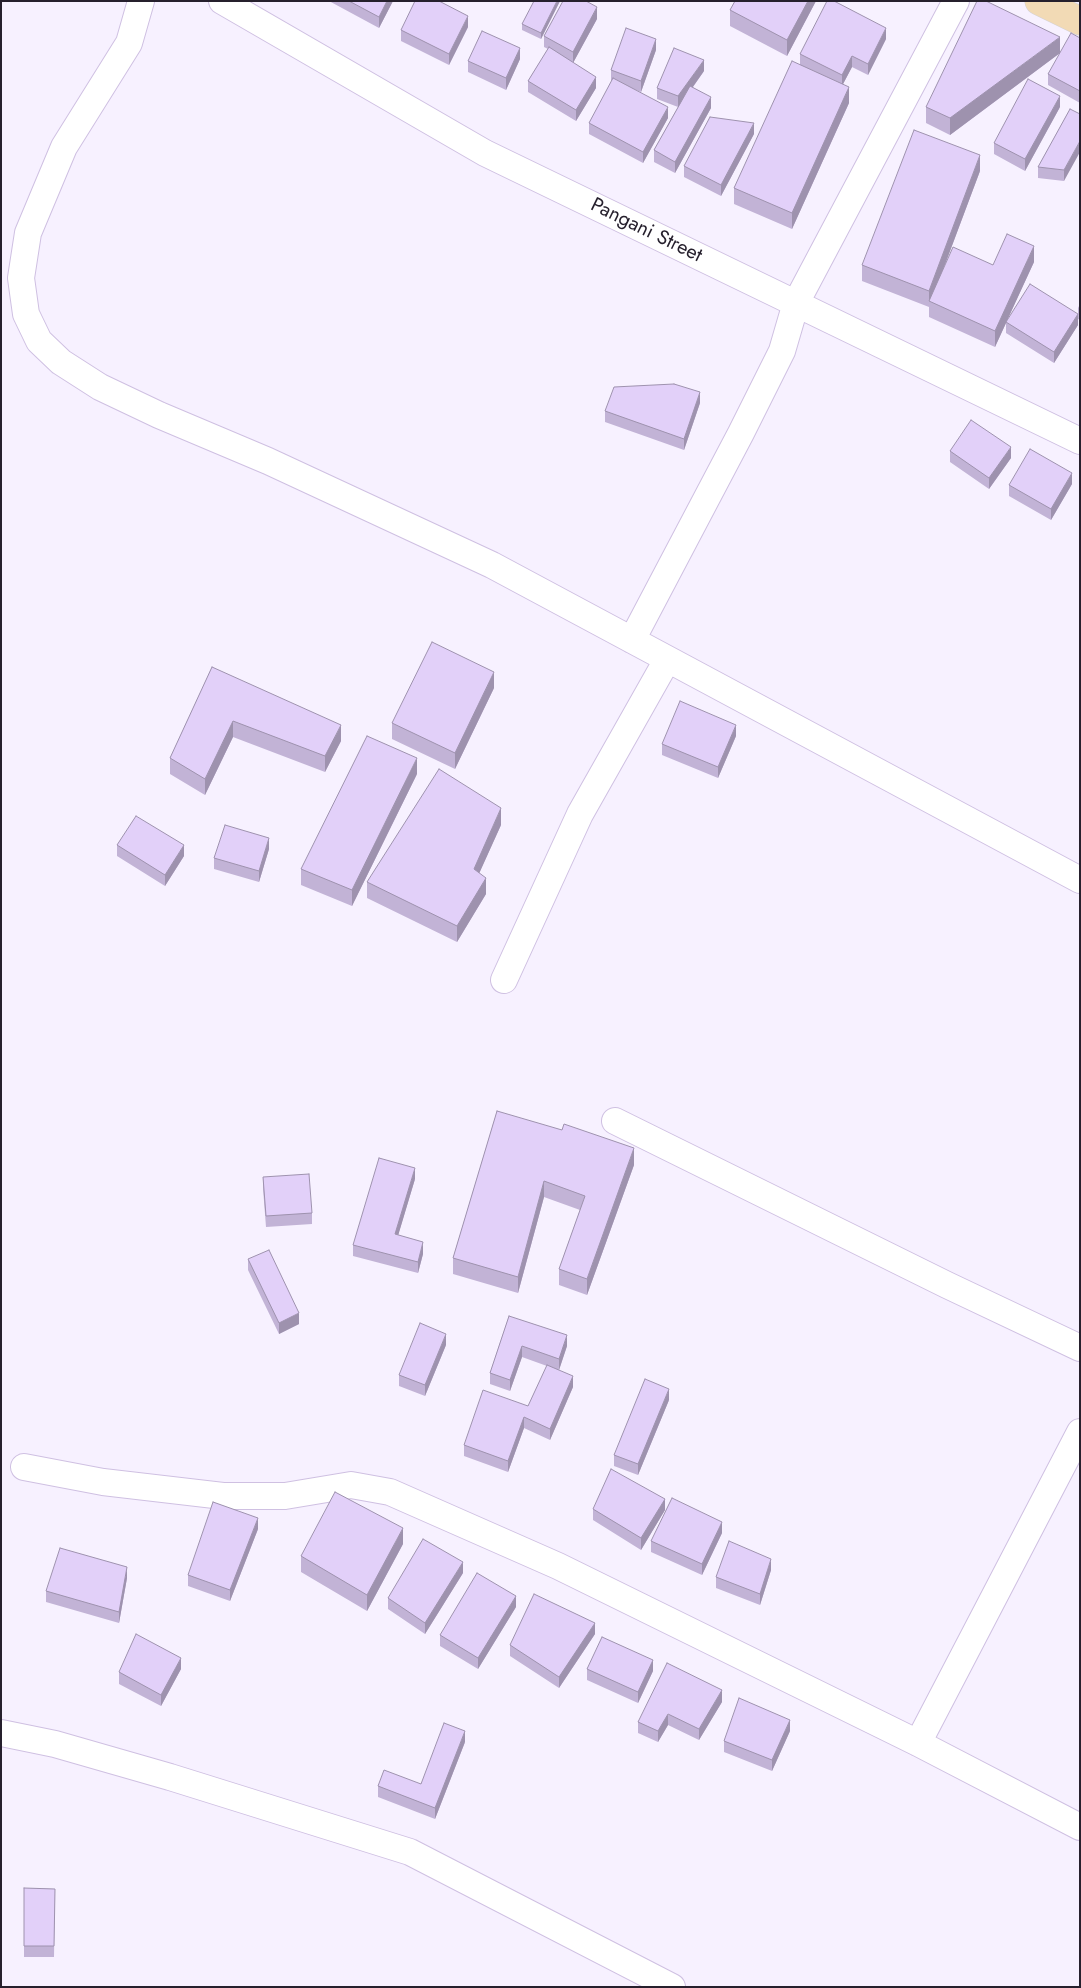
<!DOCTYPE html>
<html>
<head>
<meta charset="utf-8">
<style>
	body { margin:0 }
	#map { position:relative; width:1081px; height:1988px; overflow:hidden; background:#f7f1ff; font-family:Jost,sans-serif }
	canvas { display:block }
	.frame { position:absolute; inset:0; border:2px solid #26202d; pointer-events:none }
</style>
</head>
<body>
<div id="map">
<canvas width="1081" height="1988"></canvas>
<div class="frame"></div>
</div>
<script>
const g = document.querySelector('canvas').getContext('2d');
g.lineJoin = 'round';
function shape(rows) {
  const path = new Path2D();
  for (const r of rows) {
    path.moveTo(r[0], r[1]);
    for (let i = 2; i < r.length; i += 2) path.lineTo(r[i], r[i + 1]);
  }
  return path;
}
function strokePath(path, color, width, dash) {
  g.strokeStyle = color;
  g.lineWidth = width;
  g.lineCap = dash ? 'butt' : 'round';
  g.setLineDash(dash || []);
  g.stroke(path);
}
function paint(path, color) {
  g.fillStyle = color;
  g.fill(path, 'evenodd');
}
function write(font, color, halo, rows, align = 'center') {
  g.font = font + ' Jost,sans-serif';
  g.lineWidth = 4.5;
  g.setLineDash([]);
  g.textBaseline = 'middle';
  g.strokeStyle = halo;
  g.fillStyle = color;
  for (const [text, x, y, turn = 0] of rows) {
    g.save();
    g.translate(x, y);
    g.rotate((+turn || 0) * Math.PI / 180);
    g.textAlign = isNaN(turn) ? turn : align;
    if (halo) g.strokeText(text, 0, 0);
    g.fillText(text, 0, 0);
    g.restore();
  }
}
const minor = shape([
	[141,1,129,43,64,147,28,233,21,278,26,314,39,341,61,362,100,387,159,415,268,461,492,565,1080,880],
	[222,1,485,153,1080,441],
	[632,640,741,433,782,351,796,303,956,1],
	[504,980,580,814,667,660],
	[615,1121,947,1285,1080,1348],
	[24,1467,103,1482,223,1496,285,1496,351,1485,390,1492,558,1566,918,1743,1080,1827],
	[1,1733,55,1744,170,1777,410,1852,672,1987],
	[918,1743,1080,1432]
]);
const primary = shape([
	[1039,1,1080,21]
]);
const wall = shape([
	[329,1,393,1,379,28],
	[560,1,541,39,522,30,522,24],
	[735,1,816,1,787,56,730,26,730,10],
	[597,19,573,63,596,88,576,121,528,92,528,81,548,49,544,47,544,36],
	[468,27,449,65,401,41,401,30],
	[1080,38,1080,103,1048,85,1048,74],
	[886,39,868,75,852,67,843,84,849,103,792,229,734,204,734,188,800,65,800,54],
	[656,50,641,92,633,89,668,118,643,163,589,134,589,123,612,81,611,81,611,70],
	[1060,53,950,135,926,123,926,107],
	[520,59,506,90,468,72,468,61],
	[704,71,693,87,711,108,675,173,654,162,654,150,678,107,657,99,657,88],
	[1060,107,1025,171,994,154,994,143],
	[1070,109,1064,181,1038,178,1038,167],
	[754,134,721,196,684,177,684,166],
	[980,171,942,272,993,265,1034,262,1007,320,1078,314,1078,308,1080,304,1080,320,1078,319,1078,325,1054,363,1006,333,1006,323,995,347,929,317,929,307,862,281,862,265],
	[700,403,684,450,605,422,605,411],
	[950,451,1011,458,989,489,950,462],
	[1072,484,1051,520,1009,496,1009,485],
	[212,667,341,741,325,772,233,737,205,795,170,774,170,758],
	[494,688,455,769,392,739,392,723],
	[736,736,718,778,662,755,662,744],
	[417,774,352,906,301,885,301,869],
	[501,825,479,873,486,894,457,942,367,898,367,882],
	[117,845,184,856,165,886,117,856],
	[269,849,259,882,214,869,214,858],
	[497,1111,634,1165,587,1295,559,1285,559,1269,580,1210,544,1197,518,1293,453,1274,453,1258],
	[263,1177,312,1213,312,1224,266,1227,263,1188],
	[415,1179,398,1235,423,1254,418,1273,353,1256,353,1245],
	[248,1259,299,1324,279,1334,248,1270],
	[509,1316,567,1346,559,1370,573,1387,550,1440,524,1428,508,1472,464,1456,464,1445,528,1406,547,1366,522,1357,510,1391,490,1384,490,1373],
	[446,1345,425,1396,399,1386,399,1375],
	[669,1400,638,1475,614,1466,614,1455],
	[593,1509,665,1510,641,1550,593,1520],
	[258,1529,230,1601,188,1586,188,1575],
	[722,1533,702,1575,651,1552,651,1541],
	[403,1544,367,1611,301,1572,301,1556],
	[771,1570,760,1605,716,1588,716,1577],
	[463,1573,425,1634,388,1609,388,1598],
	[127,1578,119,1623,46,1602,46,1591],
	[516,1607,478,1669,440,1646,440,1635],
	[595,1634,559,1688,510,1656,510,1645],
	[181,1669,161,1706,119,1684,119,1672],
	[587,1669,653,1671,638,1703,587,1680],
	[722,1702,699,1740,668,1725,658,1742,638,1733,638,1722],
	[790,1731,772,1771,724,1752,724,1741],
	[465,1742,435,1819,378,1797,378,1786,421,1784],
	[24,1888,55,1889,54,1957,24,1957]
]);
const shadedWall = shape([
	[387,1,393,1,379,28,379,17],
	[557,1,560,1,541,39,541,33],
	[808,1,816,1,787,56,787,40],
	[597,7,597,19,573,63,573,52],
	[468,16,468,27,449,65,449,54],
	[886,28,886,39,868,75,868,64],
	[1060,37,1060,53,950,135,950,118],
	[656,39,656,50,641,92,641,81],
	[520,48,520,59,506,90,506,78],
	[852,56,852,67,842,86,842,75],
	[704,60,704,71,678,108,678,96],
	[596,77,596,88,576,121,576,110],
	[849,87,849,103,792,229,792,213],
	[1060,96,1060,107,1025,171,1025,159],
	[711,97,711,108,675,173,675,162],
	[668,107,668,118,643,163,643,152],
	[754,123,754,134,721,196,721,185],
	[1080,141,1080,152,1064,181,1064,170],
	[980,155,980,171,931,302,929,301,929,291],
	[1034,246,1034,262,995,347,995,331],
	[1078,314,1078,325,1054,363,1054,352],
	[700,392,700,403,684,450,684,439],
	[1011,447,1011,458,989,489,989,478],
	[1072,473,1072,484,1051,520,1051,509],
	[494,672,494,688,455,769,455,753],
	[233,721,233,737,205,795,205,779],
	[341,725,341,741,325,772,325,756],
	[736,725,736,736,718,778,718,767],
	[417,758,417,774,352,906,352,890],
	[501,808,501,825,474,885,474,869],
	[269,838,269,849,259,882,259,871],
	[184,845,184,856,165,886,165,875],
	[486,878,486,894,457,942,457,926],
	[634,1148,634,1165,587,1295,587,1279],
	[415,1168,415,1179,395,1246,395,1234],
	[544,1181,544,1197,518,1293,518,1277],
	[423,1242,423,1254,418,1273,418,1262],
	[299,1313,299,1324,279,1334,279,1323],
	[446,1334,446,1345,425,1396,425,1385],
	[567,1335,567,1346,559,1370,559,1359],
	[522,1346,522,1357,510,1391,510,1380],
	[573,1376,573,1387,550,1440,550,1429],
	[669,1389,669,1400,638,1475,638,1464],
	[524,1417,524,1428,508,1472,508,1461],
	[665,1499,665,1510,641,1550,641,1538],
	[258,1518,258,1529,230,1601,230,1590],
	[722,1522,722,1533,702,1575,702,1564],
	[403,1528,403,1544,367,1611,367,1595],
	[771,1559,771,1570,760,1605,760,1594],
	[463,1562,463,1573,425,1634,425,1623],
	[127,1567,127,1578,119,1623,119,1612],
	[516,1596,516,1607,478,1669,478,1658],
	[595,1623,595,1634,559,1688,559,1677],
	[181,1658,181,1669,161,1706,161,1695],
	[653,1660,653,1671,638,1703,638,1692],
	[722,1690,722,1702,699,1740,699,1729],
	[668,1714,668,1725,658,1742,658,1731],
	[790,1720,790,1731,772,1771,772,1760],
	[465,1731,465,1742,435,1819,435,1808]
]);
const building = shape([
	[349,1,387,1,379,17,349,1],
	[415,1,439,1,468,16,449,54,401,30,415,1],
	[534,1,557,1,541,33,522,24,534,1],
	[563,1,586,1,597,7,573,52,544,36,563,1],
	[735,1,808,1,787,40,730,10,735,1],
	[827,1,834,1,886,28,868,64,852,56,842,75,800,54,827,1],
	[977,1,986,1,1060,37,950,118,926,107,977,1],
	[626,28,656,39,641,81,611,70,626,28],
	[482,31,520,48,506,78,468,61,482,31],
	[1071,33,1080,38,1080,91,1048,74,1071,33],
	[549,47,596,77,576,110,528,81,549,47],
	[674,48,704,60,678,96,657,88,674,48],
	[792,61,849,87,792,213,734,188,792,61],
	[613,78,668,107,643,152,589,123,613,78],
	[1028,79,1060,96,1025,159,994,143,1028,79],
	[690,86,711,97,675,162,654,150,690,86],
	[1070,109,1080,114,1080,141,1064,170,1038,167,1070,109],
	[710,117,754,123,721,185,684,166,710,117],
	[914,130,980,155,929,291,862,265,914,130],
	[1007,234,1034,246,995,331,929,301,953,247,993,265,1007,234],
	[1030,284,1078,314,1054,352,1006,322,1030,284],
	[674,384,700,392,684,439,605,411,614,387,674,384],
	[971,420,1011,447,989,478,950,451,971,420],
	[1030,449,1072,473,1051,509,1009,485,1030,449],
	[432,642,494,672,455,753,392,723,432,642],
	[212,667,341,725,325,756,233,721,205,779,170,758,212,667],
	[680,701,736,725,718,767,662,744,680,701],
	[367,736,417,758,352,890,301,869,367,736],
	[439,769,501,808,474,869,486,878,457,926,367,882,439,769],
	[136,816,184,845,165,875,117,845,136,816],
	[225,825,269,838,259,871,214,858,225,825],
	[497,1111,562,1130,564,1124,634,1148,587,1279,559,1269,585,1196,544,1181,518,1277,453,1258,497,1111],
	[379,1158,415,1168,395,1234,423,1242,418,1262,353,1245,379,1158],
	[309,1174,312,1213,266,1216,263,1177,309,1174],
	[269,1250,299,1313,279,1323,248,1259,269,1250],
	[509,1316,567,1335,559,1359,522,1346,510,1380,490,1373,509,1316],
	[420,1323,446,1334,425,1385,399,1375,420,1323],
	[547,1365,573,1376,550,1429,524,1417,508,1461,464,1445,483,1390,528,1406,547,1365],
	[645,1379,669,1389,638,1464,614,1455,645,1379],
	[611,1469,665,1499,641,1538,593,1509,611,1469],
	[335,1492,403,1528,367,1595,301,1556,335,1492],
	[672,1498,722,1522,702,1564,651,1541,672,1498],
	[213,1502,258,1518,230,1590,188,1575,213,1502],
	[423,1539,463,1562,425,1623,388,1598,423,1539],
	[729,1541,771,1559,760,1594,716,1577,729,1541],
	[60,1548,127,1567,119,1612,46,1591,60,1548],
	[477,1573,516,1596,478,1658,440,1635,477,1573],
	[534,1594,595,1623,559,1677,510,1645,534,1594],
	[136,1634,181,1658,161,1695,119,1672,136,1634],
	[602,1637,653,1660,638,1692,587,1669,602,1637],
	[667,1663,722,1690,699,1729,668,1714,658,1731,638,1722,667,1663],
	[739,1698,790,1720,772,1760,724,1741,739,1698],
	[444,1723,465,1731,435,1808,378,1786,384,1770,421,1784,444,1723],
	[24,1888,55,1889,54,1946,24,1946,24,1888]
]);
const streetNames = [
	["Pangani Street",646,231,26]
];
strokePath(minor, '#cfc0e2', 28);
strokePath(primary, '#d4d2d5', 29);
strokePath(minor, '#fff', 26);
strokePath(primary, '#f2dab5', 28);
paint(wall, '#c2b3d6');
paint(shadedWall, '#9e92ae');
paint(building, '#e2d0f9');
strokePath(building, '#9e92ae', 1);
write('20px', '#26202d', '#fff', streetNames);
</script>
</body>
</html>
